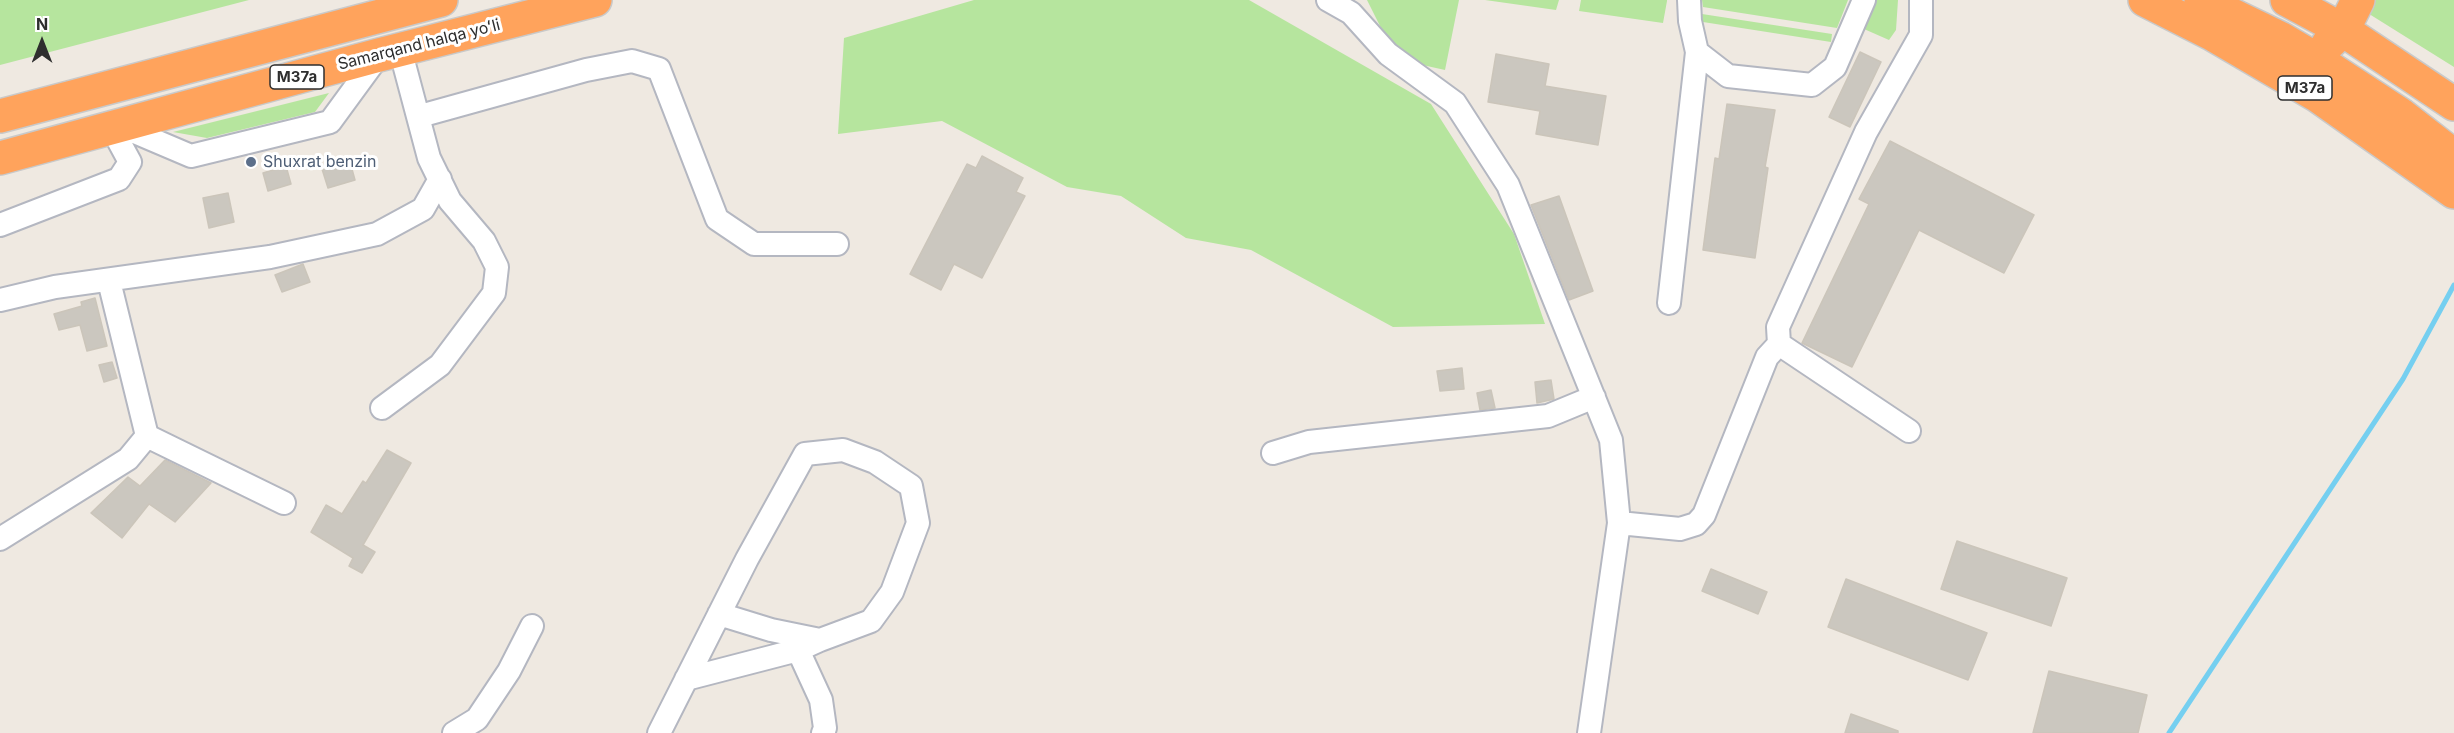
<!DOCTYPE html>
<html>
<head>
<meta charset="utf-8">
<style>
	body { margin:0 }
	#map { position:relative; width:2454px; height:733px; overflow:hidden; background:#efe9e1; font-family:Inter,sans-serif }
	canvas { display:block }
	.north { position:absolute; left:12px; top:12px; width:60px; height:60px; -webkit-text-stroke:4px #fff; paint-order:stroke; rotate:0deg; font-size:16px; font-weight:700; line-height:24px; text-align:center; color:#2e2e2e }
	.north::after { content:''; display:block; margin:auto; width:21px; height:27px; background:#2e2e2e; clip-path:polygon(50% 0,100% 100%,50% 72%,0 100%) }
</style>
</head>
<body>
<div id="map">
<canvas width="2454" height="733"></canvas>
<div class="north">N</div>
</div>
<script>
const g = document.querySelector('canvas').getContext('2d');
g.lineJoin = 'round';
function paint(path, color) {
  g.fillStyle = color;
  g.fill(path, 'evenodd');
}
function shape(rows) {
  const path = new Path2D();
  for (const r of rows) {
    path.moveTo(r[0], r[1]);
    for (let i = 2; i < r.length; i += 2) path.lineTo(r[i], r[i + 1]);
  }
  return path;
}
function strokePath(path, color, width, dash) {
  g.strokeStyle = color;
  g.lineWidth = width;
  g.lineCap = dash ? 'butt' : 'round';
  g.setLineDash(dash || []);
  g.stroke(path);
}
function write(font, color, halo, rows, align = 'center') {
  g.font = font + ' Inter,sans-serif';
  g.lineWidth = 6;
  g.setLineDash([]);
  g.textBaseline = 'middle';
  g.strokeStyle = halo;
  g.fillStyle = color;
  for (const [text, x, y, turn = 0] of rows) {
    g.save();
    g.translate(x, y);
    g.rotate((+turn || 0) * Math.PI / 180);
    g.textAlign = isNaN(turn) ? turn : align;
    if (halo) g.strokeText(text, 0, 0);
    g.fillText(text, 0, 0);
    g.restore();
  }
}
const green = shape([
	[0,0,249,0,0,65],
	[974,0,1249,0,1431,104,1514,234,1545,324,1393,327,1251,250,1186,238,1121,196,1067,187,942,121,838,134,844,38],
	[1367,0,1459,0,1445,70,1418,64,1397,47,1381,28],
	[1485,0,1559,0,1556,10],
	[1581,0,1667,0,1667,1,1663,23,1579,11],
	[1702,0,1848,0,1837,28,1703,7],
	[1875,0,1898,0,1896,30,1889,40,1864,29],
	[2372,0,2454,0,2454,67,2366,12],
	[1702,14,1832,34,1831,42,1703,22],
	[329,93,315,112,207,138,173,132]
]);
const stream = shape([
	[2169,733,2403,379,2454,285]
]);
const building = shape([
	[1860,52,1881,62,1850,127,1829,117,1860,52],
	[1496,54,1549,64,1545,86,1606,96,1598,145,1536,134,1540,111,1488,102,1496,54],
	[1727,104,1775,110,1765,167,1768,168,1755,258,1703,250,1715,158,1719,159,1727,104],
	[1890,141,2034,215,2004,273,1919,230,1852,367,1802,343,1869,204,1859,199,1890,141],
	[982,156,1023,178,1016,192,1025,196,982,278,954,264,941,290,910,274,967,164,976,168,982,156],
	[350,162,355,180,328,188,322,169,350,162],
	[286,166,291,184,268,191,263,173,286,166],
	[228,193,234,222,209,228,203,198,228,193],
	[1559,196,1593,291,1569,300,1531,205,1559,196],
	[303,264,310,282,282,292,275,275,303,264],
	[95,298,107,346,87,351,80,325,59,330,54,314,82,306,81,302,95,298],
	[112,362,117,378,104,382,99,365,112,362],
	[1462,368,1464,389,1440,391,1437,371,1462,368],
	[1551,380,1554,399,1537,403,1535,382,1551,380],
	[1491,390,1495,408,1480,410,1477,393,1491,390],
	[387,450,411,463,363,545,375,552,362,573,349,566,353,558,311,532,326,505,342,514,363,481,366,483,387,450],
	[165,460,211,483,175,522,149,504,122,538,91,513,128,477,140,486,165,460],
	[1957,541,2067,578,2051,626,1941,589,1957,541],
	[1711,569,1767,592,1758,614,1702,591,1711,569],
	[1846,579,1987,633,1968,680,1828,627,1846,579],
	[2049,671,2147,695,2138,733,2033,733,2049,671],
	[1851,714,1898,731,1898,733,1845,733,1851,714]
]);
const minor = shape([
	[1328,0,1351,13,1388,54,1455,103,1508,185,1611,440,1619,523,1589,733],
	[1689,0,1690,21,1697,52,1728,76,1812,85,1835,67,1864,0],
	[420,116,586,70,632,61,659,69,717,219,754,244,837,244],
	[118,125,191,156,330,122,379,55],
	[0,225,119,179,130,162,111,127],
	[109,281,147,436,284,503],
	[0,300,55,287,270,257,377,234,423,209,440,179],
	[1669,303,1697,52],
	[382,408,440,365,494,293,497,267,484,241,450,201,429,158,400,49],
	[1909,431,1779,344,1778,327,1866,132,1921,35,1921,0],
	[1273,453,1309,442,1548,416,1594,397],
	[1619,523,1680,529,1696,524,1704,515,1767,357,1779,344],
	[0,539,128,459,147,436],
	[798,650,821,700,825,728,823,733],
	[686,679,798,650,820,640],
	[454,733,477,719,509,671,532,626],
	[659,733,747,559,805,454,843,450,875,462,911,486,918,523,892,592,871,621,820,640,771,630,719,614]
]);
const highway = shape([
	[2145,0,2212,34,2318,96,2454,192],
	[2201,0,2280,38,2314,58,2400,114,2454,156],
	[2287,0,2343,30,2454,104],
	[2328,44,2343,30,2358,0],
	[0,116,441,0],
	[0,158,379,55,595,0]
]);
const markers = [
	[251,162,6,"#5c6f8a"]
];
const shields = [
	[297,77,54],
	[2305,88,54]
];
const shieldNames = [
	["M37a",297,77],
	["M37a",2305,88]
];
const streetNames = [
	["Samarqand halqa yoʻli",419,45,-14]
];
const serviceNames = [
	["Shuxrat benzin",263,162]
];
paint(green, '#b6e59e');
strokePath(stream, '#75cff0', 5);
paint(building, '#cbc7bf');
strokePath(building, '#cbc5ba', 1.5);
strokePath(minor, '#b4b7c1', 26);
strokePath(highway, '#c9c9c9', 36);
strokePath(minor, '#fff', 22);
strokePath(highway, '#ffa35c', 33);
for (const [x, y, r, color] of markers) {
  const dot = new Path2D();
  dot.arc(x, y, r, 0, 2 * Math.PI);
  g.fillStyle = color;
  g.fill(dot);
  strokePath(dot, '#fff', 2);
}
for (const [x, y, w] of shields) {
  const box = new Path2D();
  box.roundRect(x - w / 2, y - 12, w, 24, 4.5);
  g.fillStyle = '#fff';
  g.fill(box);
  strokePath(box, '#2e2e2e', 1.5);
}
write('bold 15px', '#2e2e2e', null, shieldNames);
write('16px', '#2e2e2e', '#fff', streetNames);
write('16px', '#4e5e75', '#fff', serviceNames, 'left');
</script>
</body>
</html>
